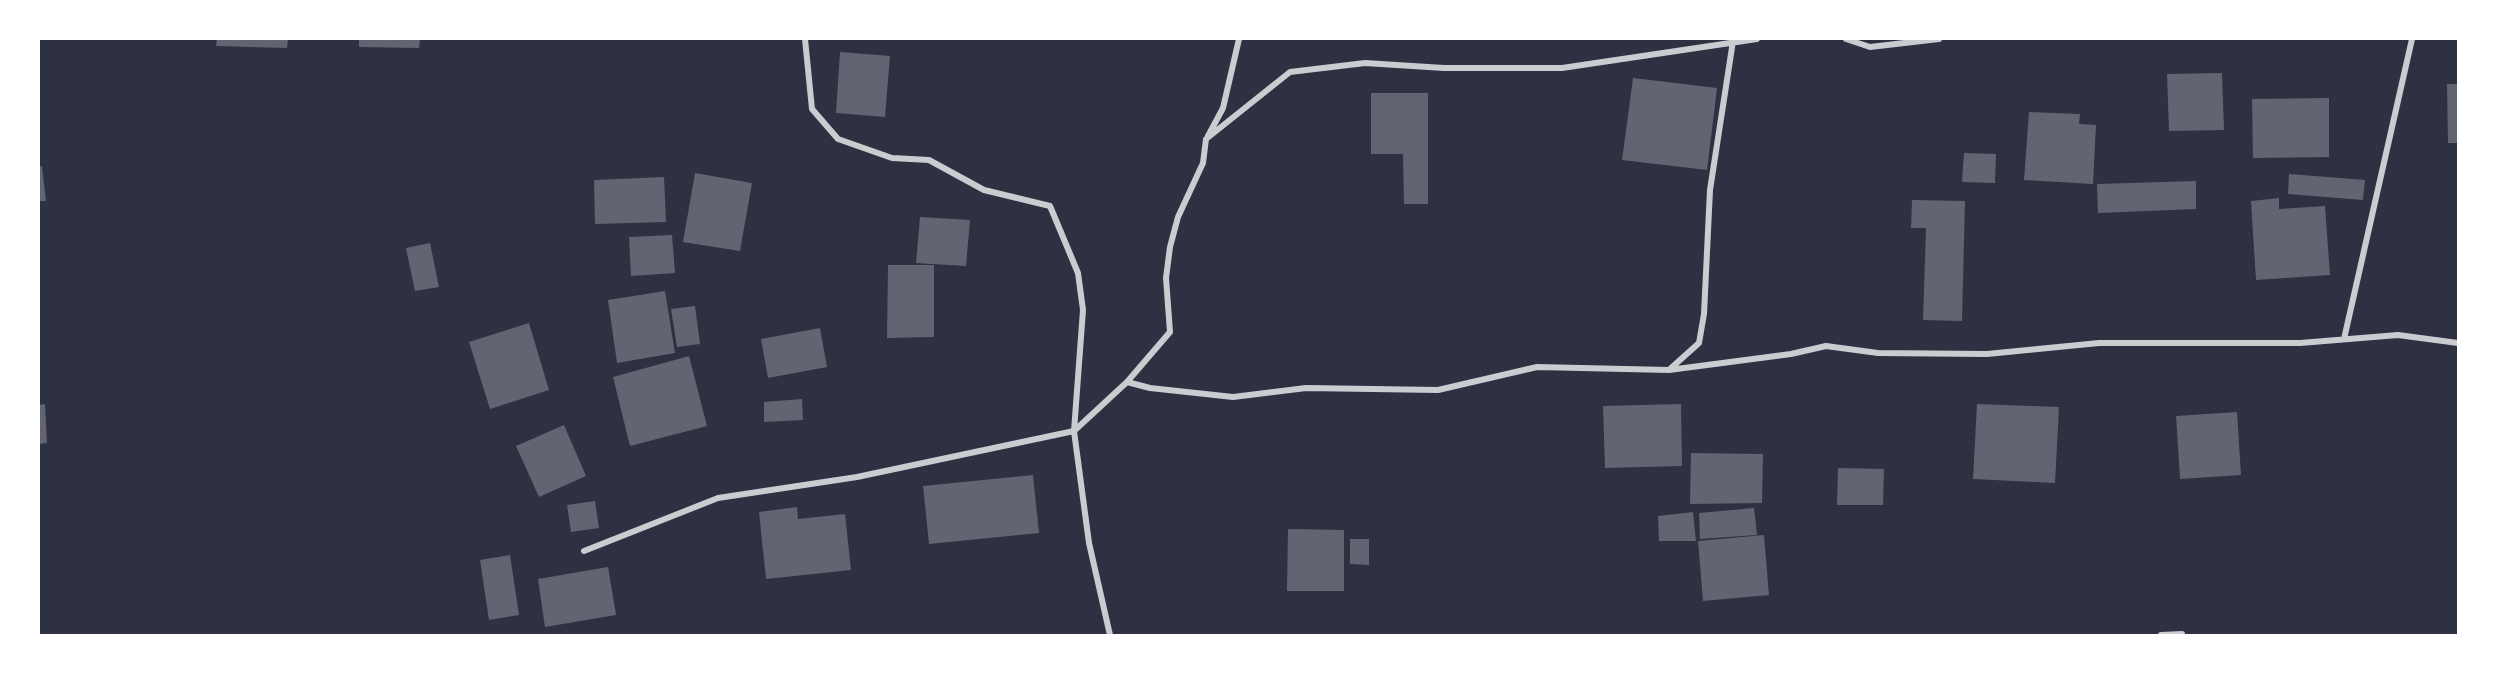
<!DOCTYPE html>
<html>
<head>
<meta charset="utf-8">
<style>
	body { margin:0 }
	#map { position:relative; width:2497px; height:674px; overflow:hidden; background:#2d3142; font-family:"Roboto Condensed",sans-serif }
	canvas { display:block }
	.frame { position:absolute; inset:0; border:40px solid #fff; pointer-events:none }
</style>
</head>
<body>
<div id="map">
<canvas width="2497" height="674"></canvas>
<div class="frame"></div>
</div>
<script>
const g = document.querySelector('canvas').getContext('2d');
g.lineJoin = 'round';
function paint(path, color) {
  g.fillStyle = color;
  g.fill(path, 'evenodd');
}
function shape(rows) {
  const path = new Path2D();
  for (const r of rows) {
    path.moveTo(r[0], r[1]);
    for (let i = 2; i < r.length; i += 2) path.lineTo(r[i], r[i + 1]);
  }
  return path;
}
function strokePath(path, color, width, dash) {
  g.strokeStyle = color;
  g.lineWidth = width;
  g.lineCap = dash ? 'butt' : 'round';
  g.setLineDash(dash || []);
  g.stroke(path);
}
const building = shape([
	[217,39,288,39,287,48,216,46],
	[359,39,420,39,419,48,359,47],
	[840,52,890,56,885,117,836,113],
	[2222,73,2224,130,2169,131,2167,74],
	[1633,78,1717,88,1707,170,1622,160],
	[2447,84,2458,84,2458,143,2448,143],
	[1371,93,1428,93,1428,204,1404,204,1403,154,1371,154],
	[2329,98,2329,157,2253,158,2252,99],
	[2029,112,2080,114,2079,124,2096,125,2093,184,2024,180],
	[1964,153,1996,154,1995,183,1962,182],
	[42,166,46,201,39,201,39,167],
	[695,173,752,183,740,251,683,242],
	[2289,174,2365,180,2363,200,2288,194],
	[664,177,666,222,595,224,594,180],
	[2196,181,2196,209,2098,213,2097,184],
	[2279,198,2279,209,2325,206,2330,275,2256,280,2251,201],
	[1912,200,1965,201,1962,321,1923,320,1926,228,1911,228],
	[920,217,970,220,966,266,916,263],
	[672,235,675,273,631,276,629,237],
	[430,243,439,287,415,291,406,248],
	[888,265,934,265,934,337,887,338],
	[665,291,675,353,617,363,608,300],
	[695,306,700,344,677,347,671,309],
	[529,323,549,390,490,409,469,342],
	[820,328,827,367,768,378,761,339],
	[689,356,707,426,630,446,613,377],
	[802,399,803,420,764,422,764,402],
	[45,404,47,443,39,444,39,405],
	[1681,404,1682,466,1605,468,1603,406],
	[1977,404,2059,407,2055,483,1973,479],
	[2237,412,2241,475,2180,479,2176,416],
	[564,425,586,476,539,497,516,446],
	[1691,453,1763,454,1762,503,1690,504],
	[1838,468,1884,469,1883,505,1837,505],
	[1033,475,1039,533,929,544,923,486],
	[595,501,599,528,571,532,567,505],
	[797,507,798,519,845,514,851,570,766,579,759,512],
	[1754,508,1757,535,1700,539,1699,513],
	[1693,512,1696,541,1659,541,1658,516],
	[1288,529,1344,530,1344,591,1287,591],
	[1764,535,1769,595,1703,601,1698,541],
	[1350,539,1369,539,1369,565,1350,564],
	[510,555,519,615,489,620,480,560],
	[608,567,616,615,545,627,538,579]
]);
const minor = shape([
	[805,39,812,109,838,139,892,158,929,160,984,190,1050,206,1078,273,1083,310,1074,431,1089,543,1110,635],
	[1846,39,1870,47,1939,39],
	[1208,136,1223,108,1239,39],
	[2344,339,2412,39],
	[1670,369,1699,343,1704,314,1710,190,1733,41],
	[1127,382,1170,332,1166,278,1170,247,1178,217,1203,163,1206,139,1290,72,1365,63,1444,68,1562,68,1757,39],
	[584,551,718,498,857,477,1074,431,1127,382,1150,388,1233,397,1306,388,1438,390,1537,367,1669,370,1791,354,1826,346,1878,353,1987,354,2099,343,2300,343,2398,335,2458,343],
	[2161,635,2182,634]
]);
paint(building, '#626471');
strokePath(minor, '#caccd0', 6);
</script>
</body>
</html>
